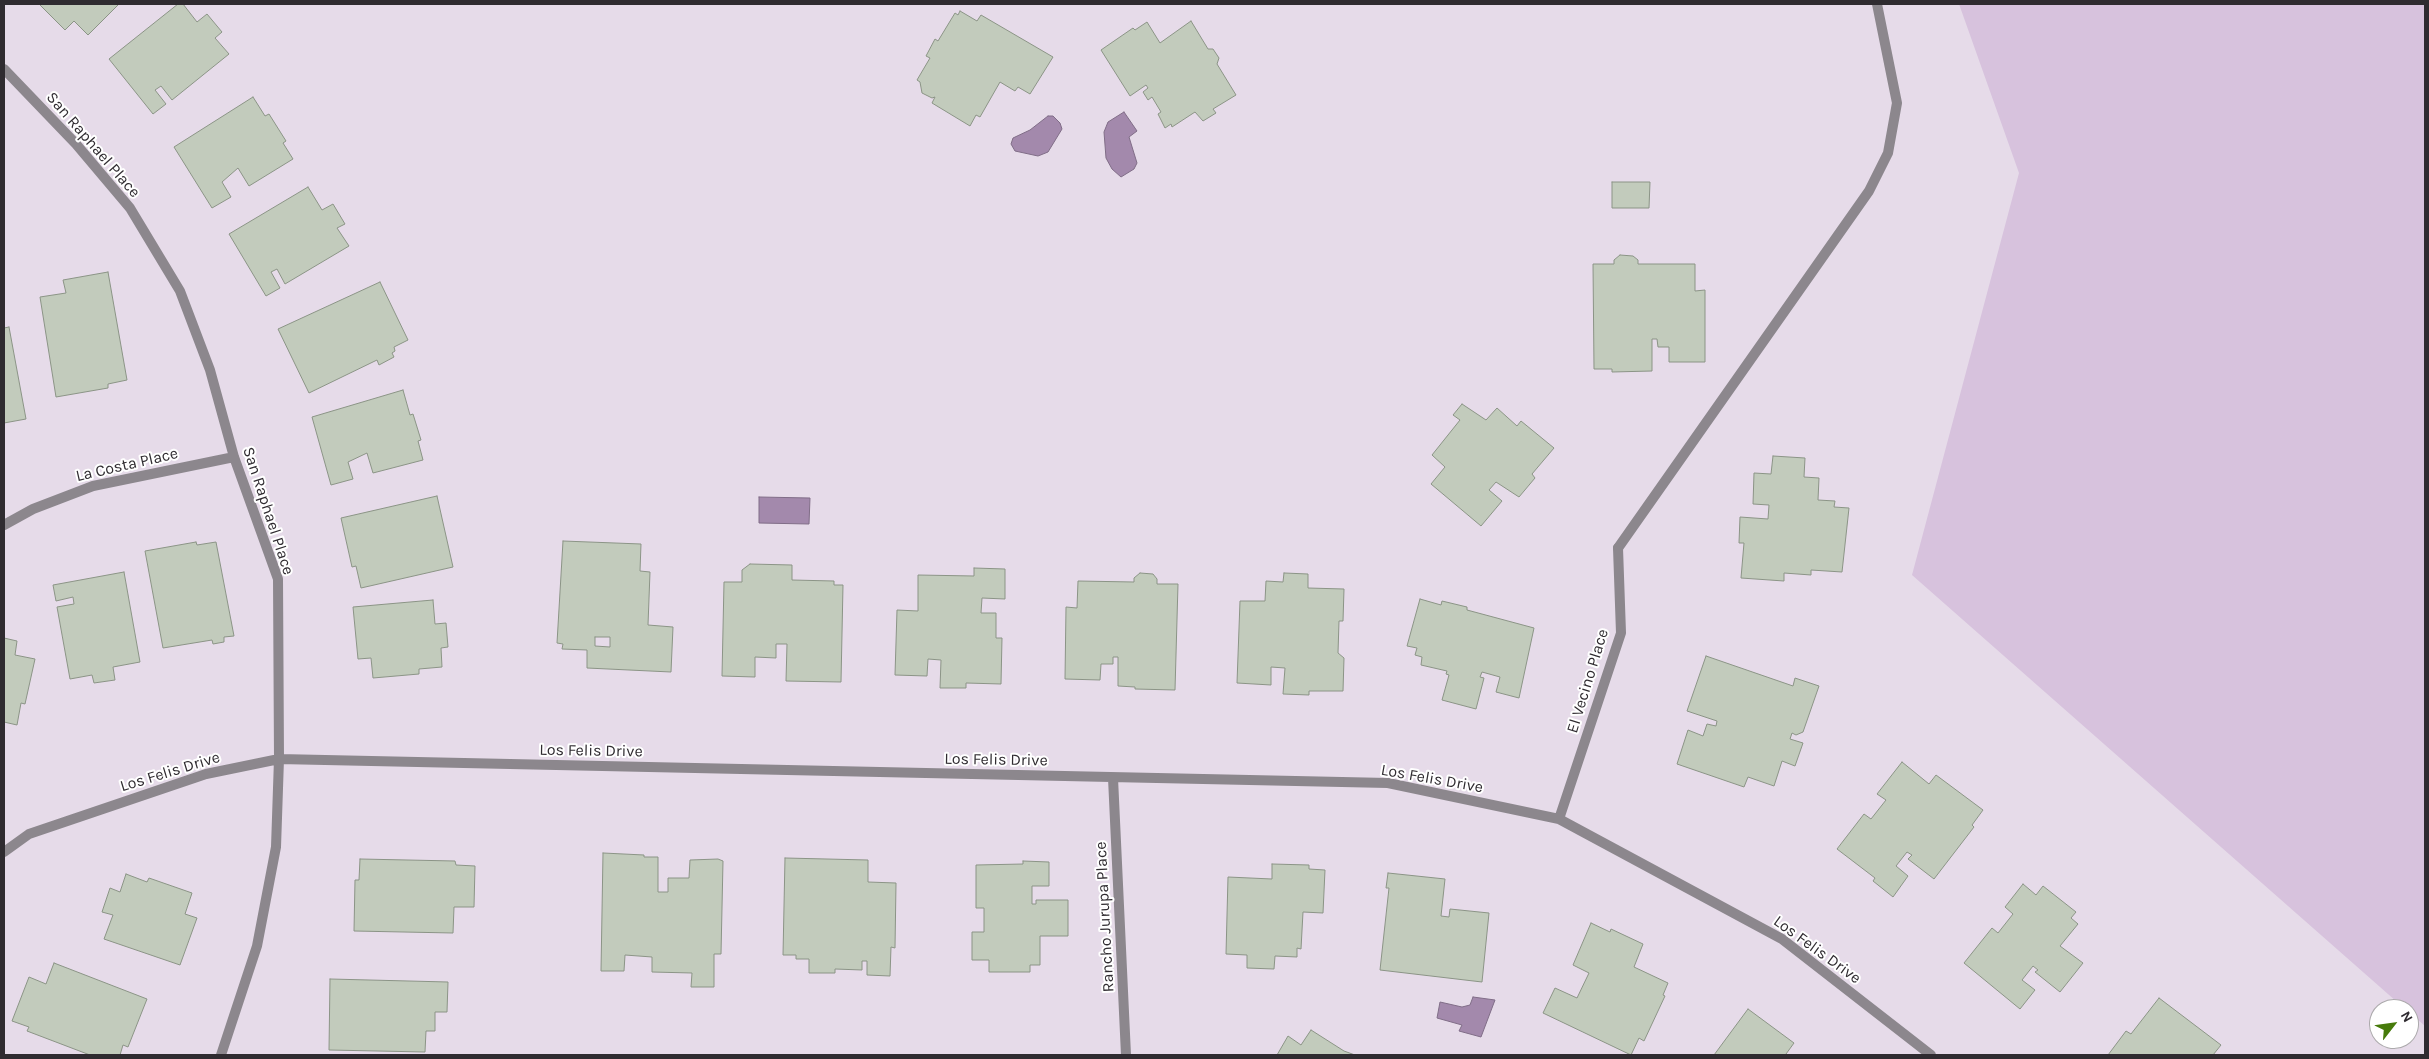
<!DOCTYPE html>
<html>
<head>
<meta charset="utf-8">
<style>
	body { margin:0 }
	#map { position:relative; width:2429px; height:1059px; overflow:hidden; background:#e6dbe9; font-family:Karla,sans-serif }
	canvas { display:block }
	.frame { position:absolute; inset:0; border:5px solid #2f2b30; pointer-events:none }
	.north { position:absolute; left:2369px; top:999px; width:50px; height:50px; box-sizing:border-box; background:#fff; border:1px solid #acaaac; border-radius:50%; rotate:60deg; font-size:14px; font-weight:700; line-height:20px; text-align:center; color:#2f2b30 }
	.north::after { content:''; display:block; margin:auto; width:18px; height:22px; background:#477b0b; clip-path:polygon(50% 0,100% 100%,50% 72%,0 100%) }
</style>
</head>
<body>
<div id="map">
<canvas width="2429" height="1059"></canvas>
<div class="frame"></div>
<div class="north">N</div>
</div>
<script>
const g = document.querySelector('canvas').getContext('2d');
g.lineJoin = 'round';
function paint(path, color) {
  g.fillStyle = color;
  g.fill(path, 'evenodd');
}
function shape(rows) {
  const path = new Path2D();
  for (const r of rows) {
    path.moveTo(r[0], r[1]);
    for (let i = 2; i < r.length; i += 2) path.lineTo(r[i], r[i + 1]);
  }
  return path;
}
function strokePath(path, color, width, dash) {
  g.strokeStyle = color;
  g.lineWidth = width;
  g.lineCap = dash ? 'butt' : 'round';
  g.setLineDash(dash || []);
  g.stroke(path);
}
function write(font, color, halo, rows, align = 'center') {
  g.font = font + ' Karla,sans-serif';
  g.lineWidth = 4;
  g.setLineDash([]);
  g.textBaseline = 'middle';
  g.strokeStyle = halo;
  g.fillStyle = color;
  for (const [text, x, y, turn = 0] of rows) {
    g.save();
    g.translate(x, y);
    g.rotate((+turn || 0) * Math.PI / 180);
    g.textAlign = isNaN(turn) ? turn : align;
    if (halo) g.strokeText(text, 0, 0);
    g.fillText(text, 0, 0);
    g.restore();
  }
}
const green = shape([
	[1959,4,2425,4,2425,1026,2409,1012,2409,1009,2405,1009,1912,575,2019,173]
]);
const water = shape([
	[1124,112,1137,131,1129,137,1137,163,1134,169,1121,177,1112,169,1106,158,1104,132,1108,122,1124,112],
	[1048,116,1053,116,1060,123,1062,129,1048,152,1038,156,1015,151,1011,144,1013,138,1030,130,1048,116],
	[759,497,810,498,809,524,759,523,759,497],
	[1473,997,1495,1000,1481,1037,1459,1031,1462,1025,1437,1018,1440,1002,1462,1007,1470,1005,1473,997]
]);
const building = shape([
	[39,4,119,4,88,35,74,21,65,30,39,4],
	[178,4,183,4,197,22,207,14,222,32,215,38,229,54,172,100,161,86,155,90,166,104,153,114,109,59,178,4],
	[960,11,977,21,981,15,1053,57,1030,94,1018,87,1015,91,1000,82,980,117,976,115,970,126,932,103,935,97,932,98,922,93,920,82,917,80,930,58,926,56,935,39,938,41,955,13,958,15,960,11],
	[1191,21,1208,49,1213,49,1219,58,1217,64,1236,95,1213,109,1216,113,1203,121,1195,112,1172,127,1171,124,1165,128,1158,114,1161,112,1152,97,1148,100,1143,92,1148,88,1146,85,1130,96,1101,50,1133,28,1135,30,1147,22,1160,43,1191,21],
	[253,97,265,116,269,114,286,141,283,143,293,159,249,186,238,168,222,182,231,197,212,208,174,147,253,97],
	[1612,182,1650,182,1649,208,1612,208,1612,182],
	[308,187,322,210,333,204,345,224,337,228,349,246,285,284,277,269,271,272,280,288,266,296,229,234,308,187],
	[1620,255,1633,256,1638,260,1638,264,1695,264,1695,291,1705,290,1705,362,1669,362,1669,347,1658,347,1657,339,1652,339,1652,371,1612,372,1612,369,1594,369,1593,264,1614,264,1614,260,1620,255],
	[108,272,127,380,108,384,108,388,56,397,40,297,66,293,63,280,108,272],
	[380,282,408,340,394,347,395,351,392,353,394,357,379,365,377,360,309,393,278,329,380,282],
	[9,327,26,419,4,423,4,328,9,327],
	[403,390,410,415,413,414,421,440,418,441,423,460,373,473,367,453,348,462,353,479,331,485,312,417,403,390],
	[1462,404,1486,420,1497,408,1517,426,1521,421,1554,448,1532,474,1535,478,1519,497,1496,482,1489,490,1502,501,1481,526,1431,484,1445,467,1432,455,1460,420,1453,415,1462,404],
	[1773,456,1805,458,1804,477,1819,478,1818,500,1835,501,1834,507,1849,508,1842,572,1811,570,1811,575,1784,573,1784,581,1741,578,1744,543,1739,543,1740,517,1768,519,1769,505,1753,504,1754,473,1771,474,1773,456],
	[437,496,453,567,361,588,356,566,352,567,341,518,437,496],
	[563,541,641,544,640,571,650,572,648,625,673,627,671,672,587,668,587,650,562,649,563,644,557,643,563,541],
	[595,637,610,637,610,647,595,646,595,637],
	[196,542,197,545,216,542,234,636,224,637,224,642,213,644,212,640,163,648,145,551,196,542],
	[750,564,792,565,792,580,834,581,834,585,843,585,841,682,786,681,787,644,776,644,776,658,755,657,755,677,722,676,724,582,742,582,742,570,750,564],
	[974,568,1005,569,1005,599,982,598,981,613,996,613,996,638,1002,638,1001,684,966,683,966,688,940,688,941,660,928,659,927,676,895,675,897,610,918,611,918,575,974,576,974,568],
	[124,572,140,662,113,667,115,680,94,683,92,675,70,679,57,607,74,604,73,597,56,601,53,585,124,572],
	[1140,573,1153,574,1157,579,1157,584,1178,584,1175,690,1135,689,1135,687,1118,686,1118,657,1113,657,1113,664,1101,664,1100,680,1065,679,1066,607,1077,608,1078,581,1134,582,1134,578,1140,573],
	[1284,573,1308,574,1308,588,1344,589,1343,621,1339,621,1338,653,1344,658,1343,691,1309,691,1309,695,1283,694,1285,668,1271,667,1271,685,1237,683,1240,601,1265,601,1266,581,1283,582,1284,573],
	[1420,599,1441,605,1442,601,1467,607,1467,610,1534,628,1519,698,1496,692,1500,677,1482,672,1480,677,1484,678,1476,709,1442,700,1449,675,1446,674,1447,671,1421,665,1422,657,1415,655,1417,648,1407,646,1420,599],
	[433,600,435,624,446,623,448,647,441,648,442,667,419,669,419,674,373,678,371,658,358,659,353,607,433,600],
	[4,638,17,641,15,655,35,659,25,704,21,703,17,725,4,722,4,638],
	[1706,656,1793,686,1795,678,1819,686,1803,732,1796,735,1792,733,1790,739,1803,743,1795,766,1782,761,1774,786,1748,777,1744,787,1677,764,1688,730,1703,736,1707,724,1716,726,1717,721,1687,711,1706,656],
	[1902,762,1929,784,1936,775,1983,810,1972,825,1974,827,1934,879,1908,859,1912,855,1907,852,1896,866,1908,876,1893,897,1873,881,1875,878,1837,849,1864,814,1871,819,1886,800,1877,794,1902,762],
	[603,853,644,855,644,857,658,857,658,892,668,892,668,878,689,878,690,860,718,859,723,861,721,954,714,954,714,987,691,987,692,973,652,972,652,957,625,955,624,971,601,971,603,853],
	[785,858,868,860,868,882,896,883,895,948,891,947,890,976,867,975,867,961,862,961,862,970,835,969,835,973,809,973,809,959,796,959,796,955,783,955,785,858],
	[360,859,455,861,456,865,475,866,474,907,454,907,453,933,354,931,355,880,359,880,360,859],
	[1023,861,1049,862,1049,886,1032,886,1032,904,1036,904,1036,900,1068,900,1068,936,1040,936,1040,965,1030,965,1030,972,989,972,989,960,972,960,972,932,984,932,984,908,976,908,976,865,1023,864,1023,861],
	[1272,864,1309,865,1309,869,1325,870,1323,913,1303,912,1301,949,1297,948,1297,957,1275,956,1274,969,1247,968,1247,955,1226,954,1228,877,1272,879,1272,864],
	[1388,873,1445,879,1441,916,1449,917,1450,909,1489,913,1482,982,1380,970,1389,888,1386,888,1388,873],
	[126,874,147,882,149,878,192,893,185,914,197,918,180,965,104,939,113,915,102,912,110,888,120,892,126,874],
	[2023,884,2036,895,2043,886,2076,912,2071,918,2078,924,2060,946,2083,963,2060,992,2035,972,2038,970,2033,966,2022,980,2035,990,2020,1009,1964,963,1992,928,1998,933,2013,914,2005,907,2023,884],
	[1591,923,1610,932,1611,929,1643,944,1634,967,1668,983,1663,995,1665,996,1644,1041,1639,1038,1631,1055,1543,1013,1555,988,1577,998,1589,973,1573,965,1591,923],
	[54,963,147,999,128,1047,123,1045,120,1055,90,1055,27,1031,29,1027,12,1021,29,977,46,984,54,963],
	[330,979,448,982,447,1012,435,1012,435,1031,426,1031,425,1052,329,1050,330,979],
	[2159,998,2221,1045,2213,1055,2108,1055,2126,1031,2131,1034,2159,998],
	[1748,1009,1794,1043,1786,1054,1787,1055,1714,1055,1748,1009],
	[1311,1030,1344,1051,1355,1055,1277,1055,1288,1036,1301,1045,1311,1030]
]);
const service = shape([
	[1618,548,1869,191,1888,153,1897,103,1877,4]
]);
const minor = shape([
	[4,69,76,144,130,208,180,291,210,370,234,457,278,579,279,759,276,847,257,946,221,1055],
	[4,525,33,509,93,486,234,457],
	[1113,778,1126,1055],
	[1559,819,1621,633,1618,548],
	[4,852,29,834,206,774,279,759,1388,783,1559,819,1782,939,1931,1055]
]);
const streetNames = [
	["San Raphael Place",93,145,49],
	["La Costa Place",127,465,-13],
	["San Raphael Place",268,511,72],
	["El Vecino Place",1588,681,-73],
	["Los Felis Drive",591,751,1],
	["Los Felis Drive",996,760,1],
	["Los Felis Drive",170,772,-17],
	["Los Felis Drive",1432,779,10],
	["Rancho Jurupa Place",1105,917,-93],
	["Los Felis Drive",1817,950,36]
];
paint(green, '#d7c2dd');
paint(water, '#a389ac');
strokePath(water, '#806d87', 1);
paint(building, '#c2cbbc');
strokePath(building, '#8b9486', 1);
strokePath(service, '#8c878d', 10);
strokePath(minor, '#8c878d', 10);
write('16px', '#2f2b30', '#fff', streetNames);
</script>
</body>
</html>
